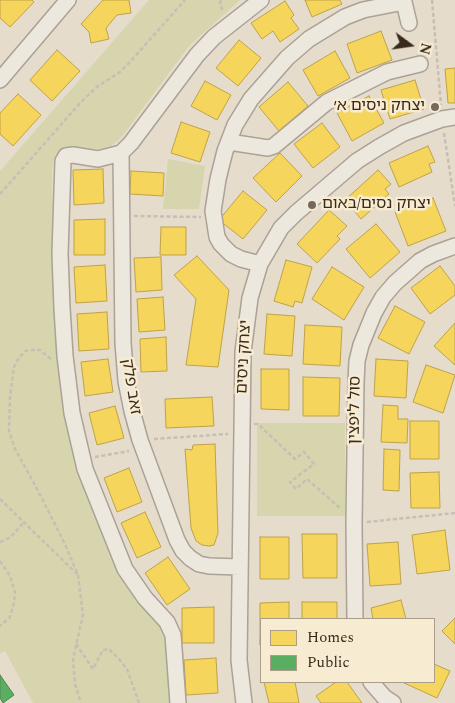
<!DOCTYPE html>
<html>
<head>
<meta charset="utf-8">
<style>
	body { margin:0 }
	#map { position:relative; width:455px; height:703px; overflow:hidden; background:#e6dccc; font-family:Spectral,serif }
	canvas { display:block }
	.legend { position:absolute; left:260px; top:618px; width:175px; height:65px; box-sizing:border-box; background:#f7ebd1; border:1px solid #ab9e89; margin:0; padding:6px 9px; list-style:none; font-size:15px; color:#392a1d }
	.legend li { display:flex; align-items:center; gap:10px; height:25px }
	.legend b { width:25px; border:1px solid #ab9e89 }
	.north { position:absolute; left:385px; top:20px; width:50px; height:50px; -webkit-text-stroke:4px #f7ebd1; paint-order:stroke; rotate:104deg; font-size:14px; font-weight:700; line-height:20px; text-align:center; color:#392a1d }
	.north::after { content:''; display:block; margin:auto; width:18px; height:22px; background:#392a1d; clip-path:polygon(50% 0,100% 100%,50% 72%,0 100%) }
</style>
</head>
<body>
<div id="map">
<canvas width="455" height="703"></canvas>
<ul class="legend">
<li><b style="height:14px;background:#f6d55c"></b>Homes</li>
<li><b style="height:14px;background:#5aae61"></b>Public</li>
</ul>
<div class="north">N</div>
</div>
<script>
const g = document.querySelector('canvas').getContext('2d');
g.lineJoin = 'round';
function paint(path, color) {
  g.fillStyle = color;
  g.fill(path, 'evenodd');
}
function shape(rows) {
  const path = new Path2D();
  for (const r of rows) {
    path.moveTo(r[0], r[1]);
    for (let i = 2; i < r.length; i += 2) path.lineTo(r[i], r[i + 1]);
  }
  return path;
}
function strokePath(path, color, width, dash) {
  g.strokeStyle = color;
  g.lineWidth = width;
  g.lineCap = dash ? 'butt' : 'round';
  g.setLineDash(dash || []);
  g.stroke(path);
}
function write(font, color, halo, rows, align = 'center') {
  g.font = font + ' Spectral,"Noto Sans Hebrew",serif';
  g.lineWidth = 5;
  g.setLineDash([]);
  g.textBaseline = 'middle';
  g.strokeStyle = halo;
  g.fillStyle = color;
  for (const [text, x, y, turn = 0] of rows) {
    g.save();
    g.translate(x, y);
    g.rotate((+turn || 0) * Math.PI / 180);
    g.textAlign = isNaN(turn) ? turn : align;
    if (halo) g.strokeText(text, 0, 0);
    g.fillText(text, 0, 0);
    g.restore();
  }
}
const green = shape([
	[149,0,240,0,189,46,121,138,111,146,99,149,61,149,55,155,52,171,54,296,80,472,102,533,128,585,167,633,175,703,33,703,5,651,0,654,0,171],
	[168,159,205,166,199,209,163,209],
	[257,423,345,423,345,516,257,516]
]);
const homes = shape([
	[0,0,32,0,34,2,10,27,0,18,0,0],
	[103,0,129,0,131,13,117,15,106,28,109,39,91,43,89,32,81,24,103,0],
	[305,0,340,0,342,4,312,17,305,0],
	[285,1,294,15,291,18,299,29,280,42,273,31,262,39,251,23,285,1],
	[381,31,392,60,357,73,347,44,381,31],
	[239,40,261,58,238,86,216,68,239,40],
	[57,50,80,71,52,101,30,80,57,50],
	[335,51,350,78,318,96,303,70,335,51],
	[455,68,455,103,448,103,445,69,455,68],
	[415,80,424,109,390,119,381,90,415,80],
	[205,81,231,95,217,120,191,106,205,81],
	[288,82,308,106,279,131,259,107,288,82],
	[18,94,41,115,13,146,0,134,0,113,18,94],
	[369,96,384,123,352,141,337,113,369,96],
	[181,122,210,132,200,162,171,153,181,122],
	[322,123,340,147,313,168,294,144,322,123],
	[428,146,435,162,429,164,432,172,399,187,389,163,428,146],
	[280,153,302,176,276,202,253,178,280,153],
	[103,169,104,203,74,205,73,170,103,169],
	[378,170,391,184,385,189,389,194,361,219,345,200,378,170],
	[131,171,164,173,163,196,130,194,131,171],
	[243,191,267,210,243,239,219,220,243,191],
	[433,198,446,231,408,246,395,212,433,198],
	[329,210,347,226,337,236,340,239,317,263,297,244,329,210],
	[105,219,105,255,74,255,74,220,105,219],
	[376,224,400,252,370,278,346,249,376,224],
	[161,227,186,227,186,255,160,255,161,227],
	[197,256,229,290,218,367,186,365,196,299,174,275,197,256],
	[161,257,162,290,136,292,134,258,161,257],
	[286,260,312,267,302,303,295,301,293,307,274,301,286,260],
	[105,265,107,301,76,303,74,267,105,265],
	[440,266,455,286,455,295,430,314,411,288,440,266],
	[332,267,364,287,344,320,312,299,332,267],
	[163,297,165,330,139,332,137,299,163,297],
	[395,306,425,322,409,354,378,338,395,306],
	[107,312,109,349,79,351,77,314,107,312],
	[267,314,295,316,292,356,264,354,267,314],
	[455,323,455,365,434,346,455,323],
	[305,325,342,327,340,366,303,364,305,325],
	[166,337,167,371,141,372,140,339,166,337],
	[108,359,113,392,85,396,81,362,108,359],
	[376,359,408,361,406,398,374,396,376,359],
	[426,365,455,375,443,413,413,402,426,365],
	[261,369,289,369,289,410,261,409,261,369],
	[303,377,340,378,339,416,303,416,303,377],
	[212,397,214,426,166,428,165,399,212,397],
	[383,405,398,406,398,419,408,419,407,443,381,442,383,405],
	[115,406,124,438,97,445,89,413,115,406],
	[410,421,439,421,439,459,410,459,410,421],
	[215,444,218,533,214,545,209,546,202,545,196,541,191,528,185,449,192,450,193,445,215,444],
	[384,449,400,450,399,491,383,490,384,449],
	[129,468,142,502,117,512,104,478,129,468],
	[439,472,440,508,411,508,410,473,439,472],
	[145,512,161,547,137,558,121,523,145,512],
	[445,530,450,570,417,574,412,535,445,530],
	[302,534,337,534,337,578,303,578,302,534],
	[260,537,289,537,289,579,260,579,260,537],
	[398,542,401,584,370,586,367,544,398,542],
	[168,557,190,589,167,605,145,573,168,557],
	[401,600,406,619,373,619,371,608,401,600],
	[289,602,289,619,261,619,260,645,260,603,289,602],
	[302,602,337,602,337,619,302,619,302,602],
	[214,607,214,643,182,643,182,608,214,607],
	[455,618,455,644,442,631,455,618],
	[216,658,218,693,186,695,184,660,216,658],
	[434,664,450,671,437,698,402,682,434,682,434,664],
	[264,682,295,682,299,703,269,703,264,682],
	[336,682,347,682,362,703,321,703,316,696,336,682]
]);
const public = shape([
	[0,675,14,695,3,703,0,698,0,675]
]);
const path = shape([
	[221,0,220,3,223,12],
	[432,0,441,105],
	[444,133,455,206],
	[0,194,81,102,98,86,120,72,130,62,185,0],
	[134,216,201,217],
	[51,359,40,350,32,350,25,351,19,358,14,367,10,397,9,431,15,449,35,485,64,542,78,575,83,615,73,659,75,684,81,703],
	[254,424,258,424,295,459,304,452,314,464,290,482,296,489,307,479,341,509],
	[154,439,228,434],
	[95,457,129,451],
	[0,499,78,575],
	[367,522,455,513],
	[0,542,11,537,23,523],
	[0,561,10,576,15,592,14,603,10,617,0,626],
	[76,644,93,669,103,650,109,649,119,659,127,669,139,703]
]);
const minor = shape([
	[0,80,68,0],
	[229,142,268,148,274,146,327,102,387,72,420,64],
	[121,153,123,343,126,381,132,411,140,440,177,540,183,551,190,558,199,564,209,566,240,567],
	[260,264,241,259,231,254,221,244,217,237,213,211,218,179,225,151,235,125,251,99,287,58,309,39,345,17,363,10,404,2,409,23],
	[355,619,354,523,356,383,357,361,361,345,374,313,383,297,395,283,420,261,433,254,455,246],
	[371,682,384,697,393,703],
	[178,703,173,635,167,622,145,598,125,569,85,469,72,413,65,356,62,308,60,254,63,161,66,156,73,155,98,159,121,153,131,143,197,55,214,37,261,0],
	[244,703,239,660,243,352,250,298,260,264,281,228,296,213,357,161,379,147,404,133,442,119,455,117]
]);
const markers = [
	[435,107,5,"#76685a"],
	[312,205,5,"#76685a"]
];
const poiNames = [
	["יצחק ניסים א׳",425,107],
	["יצחק נסים/באום",322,205,"left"]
];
const streetNames = [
	["יצחק ניסים",245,357,-87],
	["זאב פלק",130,387,81],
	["סול ליפצין",356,410,-89]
];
paint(green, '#d7d5ad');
paint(homes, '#f6d55c');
strokePath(homes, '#bda249', 1);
paint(public, '#5aae61');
strokePath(public, '#50864d', 1);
strokePath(minor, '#aba196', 18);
strokePath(path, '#c6bfb5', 2.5, [4, 2.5]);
strokePath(minor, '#ede8de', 15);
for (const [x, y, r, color] of markers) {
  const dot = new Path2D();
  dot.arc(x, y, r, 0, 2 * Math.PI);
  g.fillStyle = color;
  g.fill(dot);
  strokePath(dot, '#f7ebd1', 2);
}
write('16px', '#392a1d', '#f7ebd1', poiNames, 'right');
write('16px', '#392a1d', '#f7ebd1', streetNames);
</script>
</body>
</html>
